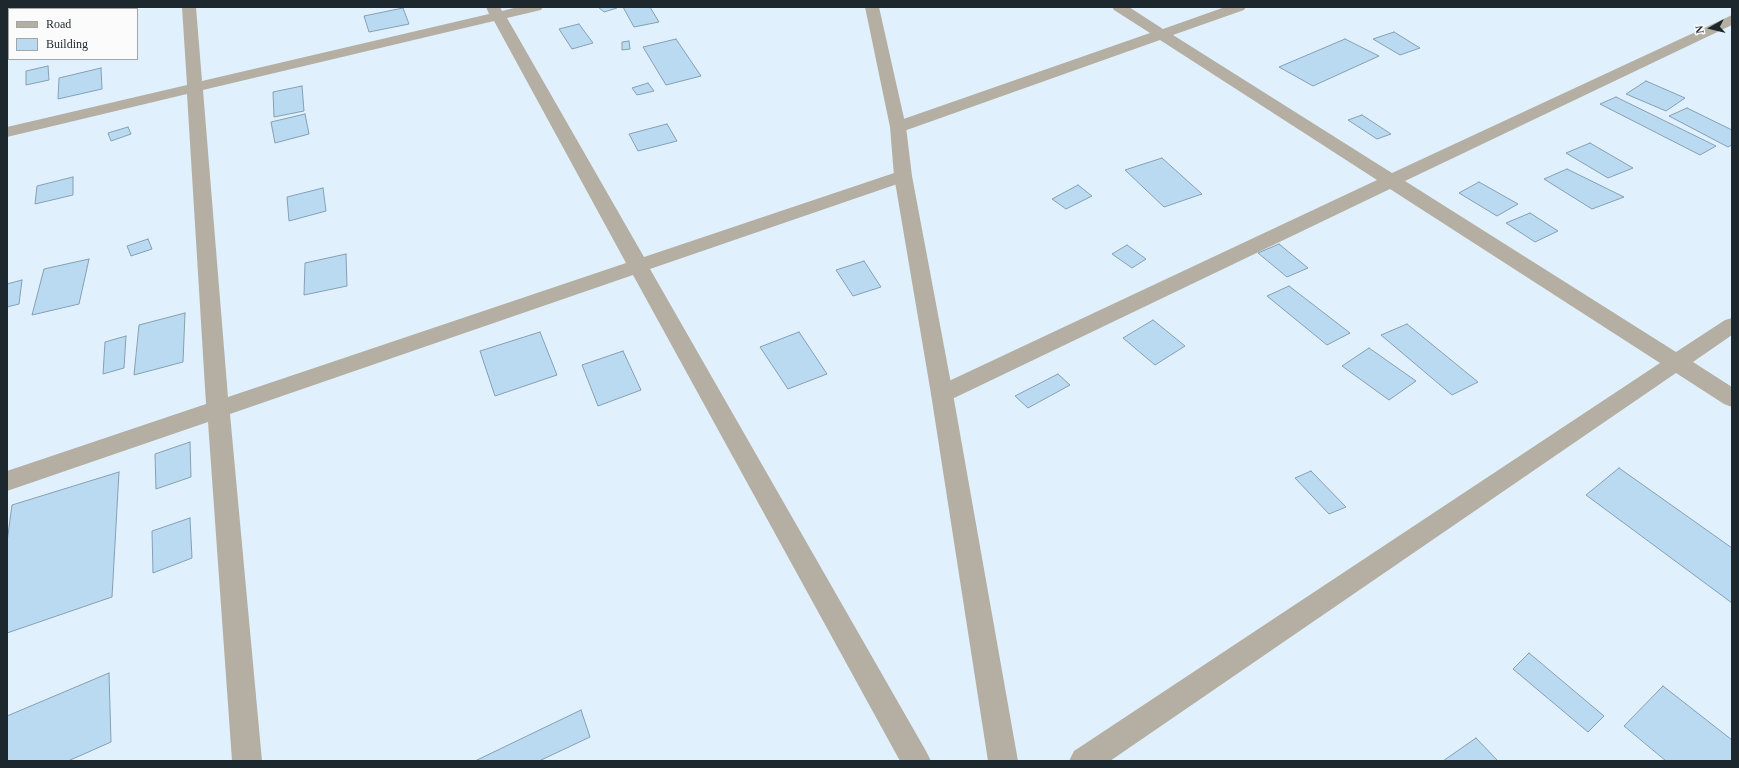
<!DOCTYPE html>
<html>
<head>
<meta charset="utf-8">
<style>
	body { margin:0 }
	#map { position:relative; width:1739px; height:768px; overflow:hidden; background:#e0f1fd; font-family:"Times New Roman",serif }
	canvas { display:block }
	.frame { position:absolute; inset:0; border:8px solid #1d272e; pointer-events:none }
	.legend { position:absolute; left:8px; top:8px; width:130px; height:52px; box-sizing:border-box; background:#fbfbfb; border:1px solid #a2a6a9; margin:0; padding:5px 7px; list-style:none; font-size:12px; color:#1d272e }
	.legend li { display:flex; align-items:center; gap:8px; height:20px }
	.legend b { width:20px; border:1px solid #a2a6a9 }
	.north { position:absolute; left:1691px; top:8px; width:40px; height:40px; -webkit-text-stroke:3px #fbfbfb; paint-order:stroke; rotate:262deg; font-size:11px; font-weight:700; line-height:16px; text-align:center; color:#1d272e }
	.north::after { content:''; display:block; margin:auto; width:14px; height:18px; background:#1d272e; clip-path:polygon(50% 0,100% 100%,50% 72%,0 100%) }
</style>
</head>
<body>
<div id="map">
<canvas width="1739" height="768"></canvas>
<div class="frame"></div>
<ul class="legend">
<li><b style="height:5px;background:#b5afa3"></b>Road</li>
<li><b style="height:11px;background:#badaf2"></b>Building</li>
</ul>
<div class="north">N</div>
</div>
<script>
const g = document.querySelector('canvas').getContext('2d');
g.lineJoin = 'round';
function paint(path, color) {
  g.fillStyle = color;
  g.fill(path, 'evenodd');
}
function shape(rows) {
  const path = new Path2D();
  for (const r of rows) {
    path.moveTo(r[0], r[1]);
    for (let i = 2; i < r.length; i += 2) path.lineTo(r[i], r[i + 1]);
  }
  return path;
}
function strokePath(path, color, width, dash) {
  g.strokeStyle = color;
  g.lineWidth = width;
  g.lineCap = dash ? 'butt' : 'round';
  g.setLineDash(dash || []);
  g.stroke(path);
}
const building = shape([
	[598,7,616,7,617,8,604,12,598,7],
	[623,7,650,7,659,22,634,27,623,7],
	[403,8,409,24,369,32,364,16,403,8],
	[579,24,593,43,572,49,559,29,579,24],
	[1394,32,1420,48,1400,55,1373,39,1394,32],
	[676,39,701,76,666,85,643,47,676,39],
	[1345,39,1379,56,1313,86,1279,67,1345,39],
	[629,41,630,49,622,50,622,42,629,41],
	[48,66,49,80,26,85,26,71,48,66],
	[101,68,102,89,58,99,59,78,101,68],
	[1646,81,1685,98,1666,111,1626,94,1646,81],
	[648,83,654,91,637,95,632,88,648,83],
	[302,86,304,111,274,117,273,92,302,86],
	[1616,97,1716,146,1700,155,1600,104,1616,97],
	[1687,108,1732,130,1732,145,1728,147,1669,116,1687,108],
	[305,114,309,134,275,143,271,122,305,114],
	[1362,115,1391,134,1377,139,1348,120,1362,115],
	[667,124,677,141,638,151,629,134,667,124],
	[128,127,131,134,111,141,108,133,128,127],
	[1590,143,1633,168,1608,178,1566,153,1590,143],
	[1162,158,1202,194,1164,207,1125,170,1162,158],
	[1567,169,1624,197,1592,209,1544,179,1567,169],
	[73,177,73,195,35,204,37,186,73,177],
	[1479,182,1518,204,1497,216,1459,193,1479,182],
	[1078,185,1092,196,1066,209,1052,199,1078,185],
	[323,188,326,211,289,221,287,197,323,188],
	[1530,213,1558,231,1535,242,1506,223,1530,213],
	[148,239,152,249,131,256,127,246,148,239],
	[1279,244,1308,268,1287,277,1258,253,1279,244],
	[1127,245,1146,259,1132,268,1112,254,1127,245],
	[346,254,347,286,304,295,305,263,346,254],
	[89,259,79,304,32,315,44,269,89,259],
	[864,261,881,287,853,296,836,270,864,261],
	[22,280,19,304,7,307,7,284,22,280],
	[1289,286,1350,333,1327,345,1267,296,1289,286],
	[185,313,183,362,134,375,139,325,185,313],
	[1153,320,1185,346,1155,365,1123,338,1153,320],
	[1407,324,1478,382,1452,395,1381,335,1407,324],
	[540,332,557,375,495,396,480,351,540,332],
	[799,332,827,374,788,389,760,347,799,332],
	[126,336,124,368,103,374,105,342,126,336],
	[1369,348,1416,381,1389,400,1342,366,1369,348],
	[623,351,641,390,598,406,582,365,623,351],
	[1058,374,1070,385,1028,408,1015,396,1058,374],
	[190,442,191,477,156,489,155,454,190,442],
	[1619,468,1732,548,1732,603,1586,495,1619,468],
	[1311,471,1346,507,1329,514,1295,478,1311,471],
	[119,472,112,597,7,633,7,542,12,505,119,472],
	[190,518,192,558,153,573,152,531,190,518],
	[1529,653,1604,716,1588,732,1513,669,1529,653],
	[109,673,111,742,68,761,7,761,7,716,109,673],
	[1663,686,1732,740,1732,761,1666,761,1624,726,1663,686],
	[581,710,590,737,539,761,475,761,581,710],
	[1476,738,1498,761,1443,761,1476,738]
]);
const minor = shape([
	[182,7,196,7,202,81,489,14,486,7,500,7,502,11,518,7,543,7,541,10,507,18,644,257,897,172,903,171,909,172,912,176,909,180,650,269,926,751,931,761,900,761,633,275,230,414,262,761,232,761,208,422,7,491,7,471,206,404,187,94,7,137,7,127,187,85,182,7],
	[494,21,626,263,228,397,203,90,494,21],
	[1112,7,1129,7,1163,29,1225,7,1246,7,1244,10,1173,35,1392,173,1732,15,1732,25,1405,181,1676,352,1725,320,1732,318,1732,335,1693,362,1732,387,1732,407,1724,404,1676,373,1110,761,1069,761,1074,751,1660,363,1390,189,950,400,942,402,934,400,931,394,934,388,1377,180,1160,40,904,131,898,132,892,131,890,127,892,123,1150,33,1114,10,1112,7]
]);
const tertiary = shape([
	[865,7,879,7,906,127,912,176,953,394,1018,761,988,761,931,394,894,176,890,127,865,7]
]);
paint(building, '#badaf2');
strokePath(building, '#859fb2', 1);
paint(minor, '#b5afa3');
paint(tertiary, '#b5afa3');
</script>
</body>
</html>
